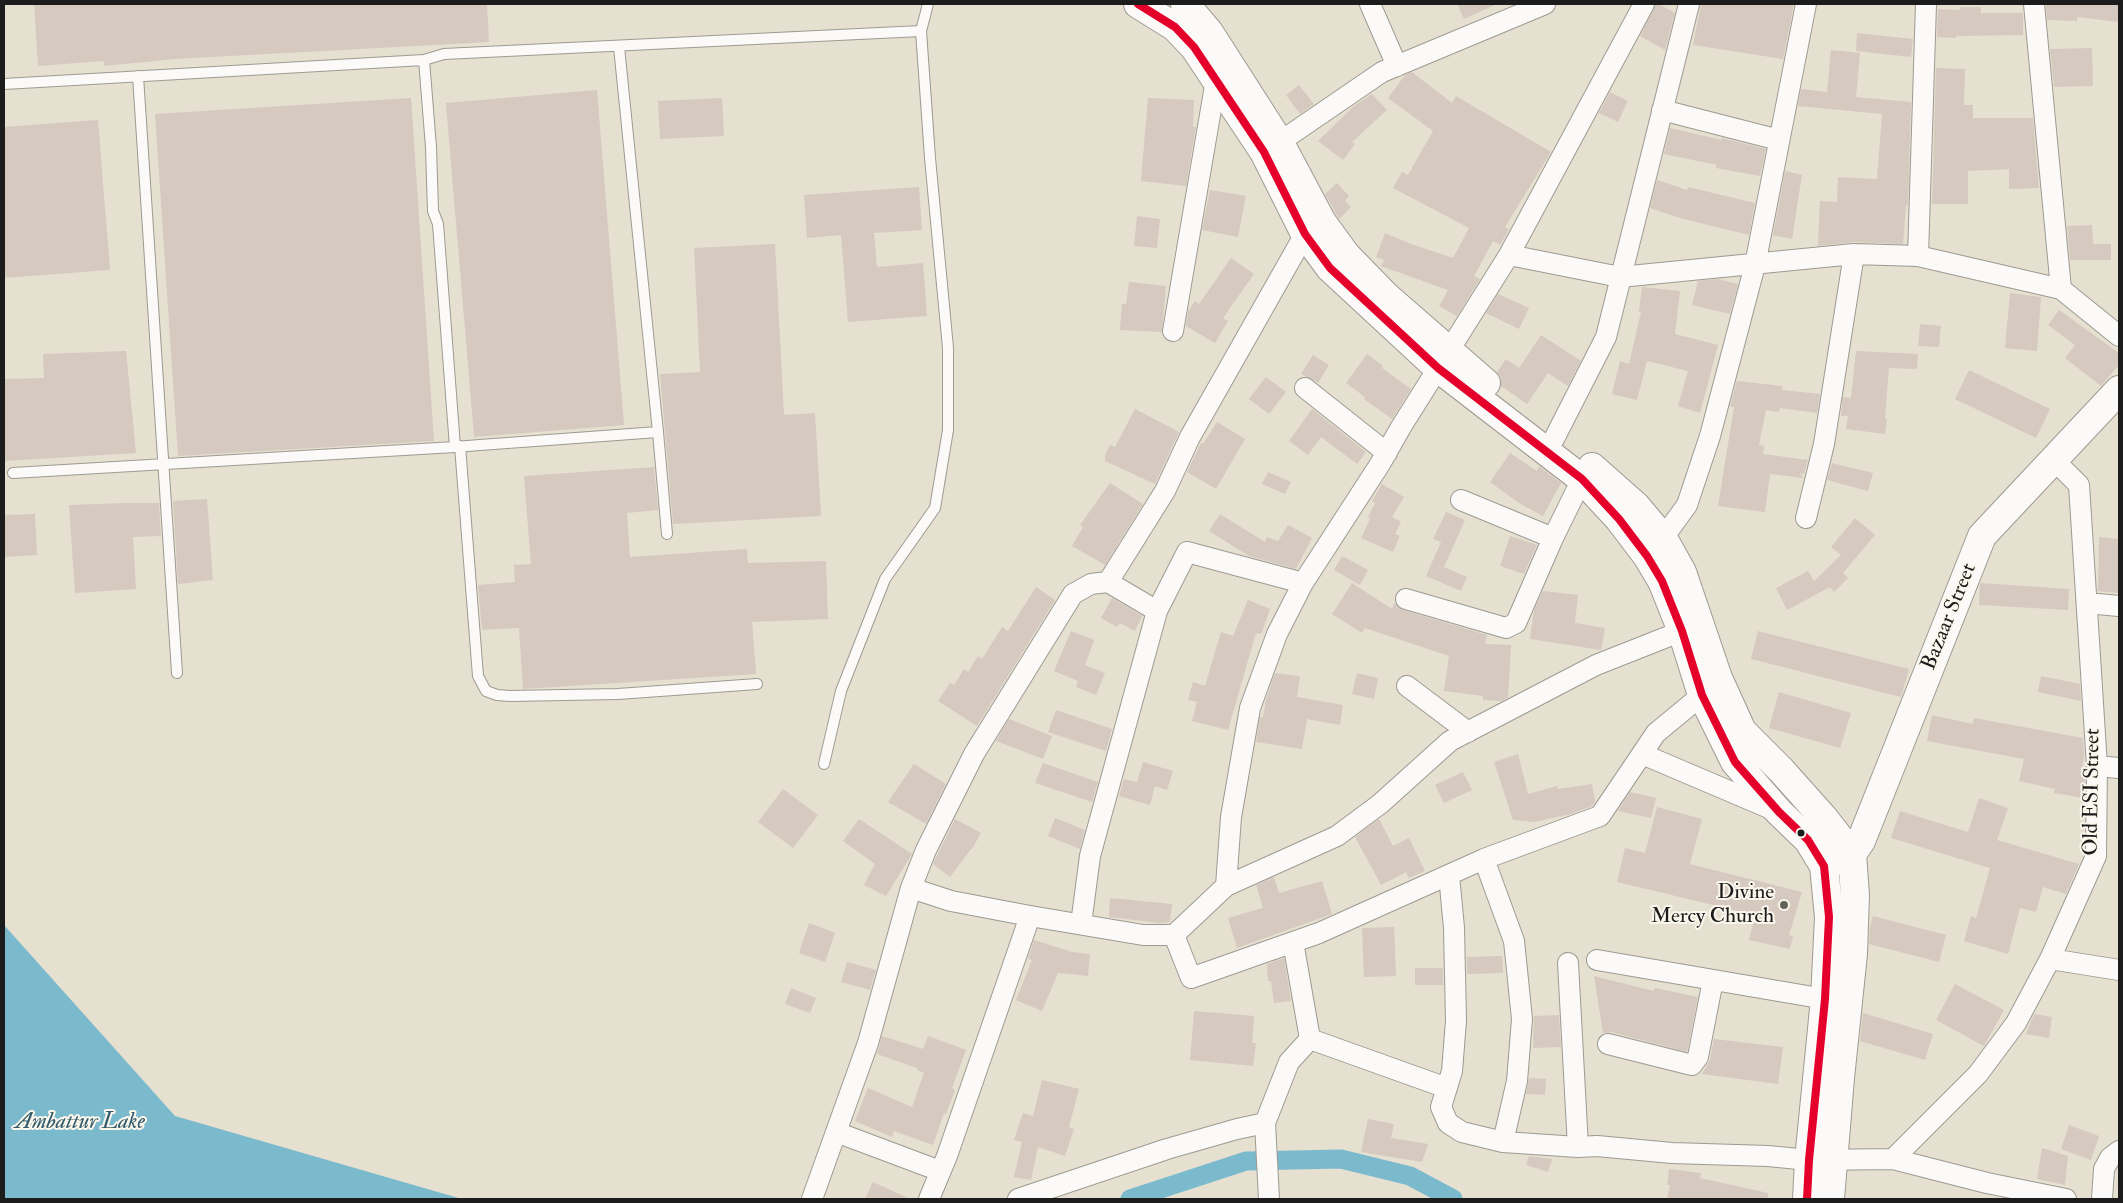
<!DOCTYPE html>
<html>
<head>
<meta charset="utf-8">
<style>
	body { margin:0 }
	#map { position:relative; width:2123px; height:1203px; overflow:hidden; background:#e6e0d1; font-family:"IM FELL Double Pica",serif }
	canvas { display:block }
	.frame { position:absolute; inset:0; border:5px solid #1c1c1c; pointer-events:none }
</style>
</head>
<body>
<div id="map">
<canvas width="2123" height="1203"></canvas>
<div class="frame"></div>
</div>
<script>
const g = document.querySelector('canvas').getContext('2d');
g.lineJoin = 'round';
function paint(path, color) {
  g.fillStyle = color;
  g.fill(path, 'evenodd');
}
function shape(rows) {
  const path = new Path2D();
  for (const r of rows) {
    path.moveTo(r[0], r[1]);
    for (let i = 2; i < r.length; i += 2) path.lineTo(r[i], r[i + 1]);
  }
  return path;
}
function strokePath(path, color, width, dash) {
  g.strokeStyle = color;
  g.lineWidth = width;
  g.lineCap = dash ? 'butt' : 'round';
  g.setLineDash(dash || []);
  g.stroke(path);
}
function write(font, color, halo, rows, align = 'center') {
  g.font = font + ' "IM FELL Double Pica",serif';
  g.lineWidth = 4;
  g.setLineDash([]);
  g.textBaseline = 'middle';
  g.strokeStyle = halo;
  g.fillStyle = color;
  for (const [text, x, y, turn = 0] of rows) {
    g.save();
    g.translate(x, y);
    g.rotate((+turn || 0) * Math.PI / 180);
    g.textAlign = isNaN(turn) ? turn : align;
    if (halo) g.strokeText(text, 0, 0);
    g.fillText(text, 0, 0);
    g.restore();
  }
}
const water = shape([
	[4,925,175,1116,462,1199,4,1199]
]);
const canal = shape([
	[1130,1199,1246,1161,1341,1159,1410,1176,1453,1199]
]);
const building = shape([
	[34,4,487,4,489,42,175,59,104,66,104,61,38,66],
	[1457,4,1497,4,1464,19],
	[1656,4,1659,4,1675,13,1665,50,1640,36],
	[1701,4,1794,4,1783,59,1693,45],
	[2046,4,2119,4,2119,22,2077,17,2077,21,2047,20],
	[1960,7,1981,7,1981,13,2023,13,2023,35,1956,36,1956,38,1937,37,1938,9,1960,10],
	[1857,33,1913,39,1911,57,1856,51],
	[2092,48,2093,86,2054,87,2050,49],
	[1831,50,1860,53,1856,97,1911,102,1908,205,1906,205,1903,244,1854,242,1818,246,1820,201,1837,202,1838,177,1877,179,1882,114,1798,106,1801,89,1827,92],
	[1936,68,1965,69,1964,105,1973,105,1973,118,2033,118,2039,188,2009,189,2009,169,1968,171,1968,204,1932,204],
	[1412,72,1452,103,1456,96,1551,152,1505,227,1509,229,1500,245,1493,241,1474,276,1480,279,1457,316,1439,306,1448,290,1381,266,1384,260,1376,257,1385,233,1411,244,1453,258,1469,228,1393,188,1402,172,1408,175,1433,131,1388,98,1405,75],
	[1299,85,1314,104,1300,114,1286,95],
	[597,90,624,425,474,437,446,103],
	[1610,92,1628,101,1618,122,1599,113],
	[1372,94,1387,110,1352,142,1355,144,1343,160,1318,141,1354,106],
	[411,98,434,441,178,456,155,114],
	[722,98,724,136,660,139,658,101],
	[1148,98,1194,100,1193,127,1196,127,1186,186,1141,181],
	[98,120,110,270,4,278,4,127],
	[1670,128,1722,140,1722,138,1766,149,1760,176,1716,168,1717,165,1664,154],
	[1785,171,1802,175,1792,239,1773,235],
	[1657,180,1687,190,1688,187,1755,203,1749,235,1680,218,1650,208],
	[1337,183,1349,196,1345,201,1351,207,1339,219,1325,194],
	[919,187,922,230,874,233,877,267,923,263,927,316,848,322,841,235,807,238,804,195],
	[1210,190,1246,196,1238,237,1202,230],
	[1137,216,1160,219,1157,248,1134,246],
	[2092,225,2093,244,2111,244,2111,260,2070,260,2067,226],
	[775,244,784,415,815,413,821,516,673,524,660,374,700,372,694,248],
	[1231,258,1254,274,1223,318,1228,321,1215,343,1186,326,1188,312,1195,301,1199,304],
	[1718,279,1738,284,1730,314,1692,305,1698,281],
	[1129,282,1166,286,1162,332,1120,330,1122,304,1126,304],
	[1642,287,1680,291,1675,334,1718,345,1700,413,1678,406,1688,371,1647,361,1637,400,1612,394,1620,361,1629,364,1641,312,1639,312],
	[2010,293,2041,297,2037,351,2005,348],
	[1498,294,1529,308,1519,329,1486,313],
	[2059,310,2119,353,2119,365,2101,386,2065,358,2075,345,2048,325],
	[1920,324,1941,326,1939,347,1918,346],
	[1541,335,1581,361,1568,386,1548,373,1527,404,1501,386,1501,378,1497,372,1506,359,1519,368],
	[126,351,136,453,4,461,4,379,44,378,43,354],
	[1856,351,1918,354,1917,369,1889,368,1885,419,1887,419,1885,434,1846,429,1848,416,1841,416,1843,397,1851,398],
	[1367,354,1383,366,1382,368,1411,389,1392,419,1364,399,1365,397,1346,383],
	[1313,355,1329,365,1318,383,1301,374],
	[1969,370,2050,409,2036,438,1955,399],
	[1266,377,1286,392,1269,414,1249,399],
	[1737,381,1783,386,1782,390,1820,394,1817,413,1780,408,1779,412,1766,410,1759,445,1764,446,1763,454,1808,460,1804,474,1800,473,1803,478,1770,474,1765,512,1718,506,1734,407,1730,406],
	[1135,409,1179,432,1155,484,1105,461,1105,455,1110,445,1115,447],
	[1312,409,1366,452,1357,464,1321,437,1308,455,1289,441],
	[1217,422,1245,439,1216,489,1187,472,1201,443,1203,444],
	[1510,453,1537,471,1539,466,1561,483,1543,516,1519,503,1490,482],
	[1832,463,1873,473,1868,491,1827,480],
	[654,467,658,510,627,513,630,557,747,549,748,563,826,561,828,619,752,622,756,674,523,689,519,628,482,630,478,585,515,582,514,565,531,564,524,476],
	[1268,472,1291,482,1285,494,1262,484],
	[1110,483,1143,504,1105,565,1072,546,1083,527,1080,525],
	[1382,484,1404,497,1392,517,1401,522,1395,534,1400,536,1393,552,1361,538,1370,519,1368,517,1375,503,1372,501],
	[207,499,213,580,178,584,173,501],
	[126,503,159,503,161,536,133,537,136,589,75,593,69,505],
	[1446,512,1465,520,1444,567,1467,577,1461,591,1426,576,1441,542,1433,539],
	[35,514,37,555,4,557,4,515],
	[1220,514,1265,542,1267,537,1278,541,1288,525,1312,538,1296,569,1249,556,1209,531],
	[1855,518,1875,535,1843,573,1848,578,1834,592,1830,587,1787,610,1776,588,1808,571,1814,581,1841,555,1831,547],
	[1510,536,1537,545,1524,574,1500,566],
	[2099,537,2119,539,2119,593,2098,591],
	[1342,556,1368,570,1360,585,1334,570],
	[1352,583,1392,609,1394,603,1403,610,1487,635,1485,644,1511,645,1508,697,1502,701,1483,700,1483,696,1444,691,1449,656,1365,628,1362,633,1332,614],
	[1980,583,2069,589,2068,610,1979,605],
	[1036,587,1055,600,977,726,938,701,950,683,954,685,964,669,968,672,978,656,982,659,1002,627,1008,631],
	[1543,591,1578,595,1575,623,1605,628,1601,650,1530,639,1534,610],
	[1112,598,1142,616,1135,631,1120,623,1117,627,1101,618],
	[1248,600,1270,609,1262,632,1260,634,1256,633,1228,730,1192,721,1197,702,1188,700,1193,682,1205,686,1221,632,1233,636],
	[1071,631,1094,640,1085,665,1105,673,1096,695,1076,687,1078,681,1054,671],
	[1758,631,1909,669,1901,697,1751,659],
	[1275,673,1300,676,1297,697,1343,705,1340,725,1307,719,1302,749,1256,742,1260,717,1263,717,1266,700],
	[1357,673,1378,678,1374,699,1352,694],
	[2041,676,2080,684,2081,701,2038,692],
	[1779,692,1851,713,1840,748,1769,728],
	[1056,710,1112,729,1106,751,1048,732],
	[1932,715,1973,724,1974,718,2083,738,2084,756,2081,774,2085,775,2084,798,2054,793,2055,789,2019,781,2024,759,1927,741],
	[1009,719,1052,736,1043,759,996,741],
	[1518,754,1528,794,1557,786,1558,789,1592,784,1595,802,1592,806,1571,814,1534,822,1513,820,1494,762],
	[1143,762,1173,771,1167,790,1155,786,1150,805,1119,796,1124,779,1137,782],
	[1043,763,1098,782,1092,802,1035,783],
	[914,764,946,784,926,824,888,802],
	[1463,772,1472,790,1444,803,1435,785],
	[783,789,818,815,793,848,758,822],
	[1630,792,1656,798,1651,818,1618,811],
	[1979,798,2008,808,1997,840,2079,864,2066,894,2043,887,2036,912,2020,908,2008,954,1964,941,1971,916,1976,918,1990,868,1891,838,1900,811,1968,832],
	[1657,807,1702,819,1690,864,1802,892,1789,935,1793,936,1790,949,1749,940,1755,915,1617,882,1625,848,1645,853],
	[1055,818,1085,830,1080,849,1048,836],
	[859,819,912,854,886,896,864,885,875,864,843,841],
	[955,819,981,833,972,849,971,849,950,877,933,864],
	[1379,819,1393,846,1409,838,1425,871,1409,878,1406,872,1381,885,1355,837],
	[1274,877,1279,893,1322,881,1332,914,1237,948,1228,918,1263,908,1256,885],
	[1110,898,1172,904,1170,922,1160,923,1109,917],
	[1873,916,1946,935,1939,962,1869,944,1870,927],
	[809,923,835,933,825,962,799,953],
	[1394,927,1396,976,1364,977,1362,928],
	[1034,940,1072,952,1090,954,1088,976,1058,973,1042,1011,1016,1000,1032,960,1028,959],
	[1502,956,1503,973,1467,974,1467,957],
	[1284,958,1291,1001,1274,1003,1271,981,1268,981,1267,964],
	[847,962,876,970,870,990,841,982],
	[1415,968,1443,968,1443,985,1415,985],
	[1594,976,1654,991,1655,988,1698,997,1687,1052,1611,1032,1603,1033],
	[1955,984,2004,1010,1984,1046,1936,1020],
	[791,988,816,998,810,1013,785,1004],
	[1194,1011,1254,1016,1252,1043,1256,1043,1253,1066,1190,1060],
	[1863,1013,1933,1034,1925,1060,1860,1041],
	[2034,1014,2052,1017,2049,1038,2026,1034],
	[1559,1015,1561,1047,1533,1048,1534,1016],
	[882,1036,923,1049,928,1036,966,1050,952,1088,955,1090,946,1114,944,1113,933,1145,894,1131,892,1137,855,1121,868,1088,912,1107,924,1073,917,1070,917,1068,877,1054],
	[1714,1039,1783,1047,1778,1084,1702,1074,1710,1060],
	[1529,1078,1546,1079,1545,1095,1526,1094],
	[1042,1080,1079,1089,1069,1127,1074,1129,1065,1156,1038,1147,1031,1180,1014,1177,1022,1142,1014,1140,1023,1113,1033,1116],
	[1368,1119,1394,1124,1391,1138,1428,1144,1422,1162,1361,1152],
	[2069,1125,2099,1136,2091,1160,2061,1149],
	[2042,1148,2068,1156,2065,1185,2037,1179],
	[1529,1156,1552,1159,1548,1172,1526,1165],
	[1669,1169,1701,1173,1700,1178,1768,1193,1768,1199,1667,1199,1670,1185,1667,1185],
	[873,1182,910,1199,865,1199]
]);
const lane = shape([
	[424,60,431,147,433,211,438,224,455,447,480,445,658,432,619,47],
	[138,76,177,673],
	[4,84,424,60,444,54,921,31],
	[658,432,667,534],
	[460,446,478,676,486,691,497,695,510,696,618,694,757,684],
	[13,473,455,447],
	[824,764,841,691,885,579,935,508,948,430,948,348,930,158,921,31,928,4]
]);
const street = shape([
	[1370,4,1397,66],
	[2034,4,2061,289],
	[1662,110,1779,140],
	[1268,150,1382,72,1545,4],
	[1509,255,1620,277,1854,254,1918,256,2061,289,2119,336],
	[1918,256,1926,4],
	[1173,331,1216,80],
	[1305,388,1387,453],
	[1554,439,1606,337,1689,4],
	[1461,500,1553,538],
	[1806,518,1824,444,1854,254],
	[1663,538,1687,505,1710,436,1755,265,1806,4],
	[1108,582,1165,491,1190,437,1305,234],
	[1406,599,1506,628,1516,623,1553,538,1582,479],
	[2087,603,2119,606],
	[1407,686,1468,732],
	[1642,754,1776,811],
	[2097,766,2119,768],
	[1484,859,1514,941,1522,1019,1517,1081,1503,1142],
	[1449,875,1454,928,1456,1021,1452,1071,1441,1107,1448,1123,1462,1132,1503,1142,1578,1147,1597,1146,1672,1153,1768,1156,1809,1160,1893,1159,1987,1183,2066,1199],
	[1226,886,1231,817,1250,708,1277,634,1303,583,1380,464,1401,427,1509,255,1644,4],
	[911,888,951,901,1030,916,1143,935,1174,935,1226,886,1337,836,1380,804,1450,741,1596,665,1682,631],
	[1081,924,1090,856,1157,611,1187,552,1303,583],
	[1174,935,1191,978,1319,933,1484,859,1600,816,1656,733,1702,695],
	[2050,959,2119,970],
	[1597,960,1825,999],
	[1568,963,1578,1147],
	[1310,1039,1447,1088],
	[1608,1044,1692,1065,1698,1057,1713,980],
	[836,1132,940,1171],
	[1893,1159,1978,1074,2016,1023,2050,959,2096,856,2097,766,2079,485,2054,460],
	[812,1199,868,1043,911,888,926,850,974,754,1073,594,1091,584,1108,582,1157,611],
	[929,1199,947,1156,1030,916],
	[1018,1199,1167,1149,1237,1129,1265,1123],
	[1269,1199,1265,1123,1289,1062,1310,1039,1293,942],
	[2102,1199,2104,1169,2110,1158,2119,1151]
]);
const secondary = shape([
	[1824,866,1852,854,1861,841,1982,536,2119,390]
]);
const highway = shape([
	[1138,4,1175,27,1194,47,1264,152,1305,234,1330,268,1438,368,1582,479,1619,519,1647,556,1662,581,1682,631,1702,695,1735,762,1779,812,1808,840,1824,866,1829,917,1825,999,1809,1160,1807,1199],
	[1185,4,1209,32,1280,143,1322,222,1346,255,1386,296,1486,383],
	[1592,467,1636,506,1663,538,1682,572,1718,678,1742,731,1781,770,1823,817,1852,854,1855,895,1853,954,1840,1078,1830,1199]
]);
const bus1 = shape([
	[1138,4,1175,27,1194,47,1264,152,1305,234,1330,268,1438,368,1582,479,1619,519,1647,556,1662,581,1682,631,1702,695,1735,762,1779,812,1808,840,1824,866,1829,917,1825,999,1809,1160,1807,1199]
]);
const markers = [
	[1801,833,4.5,"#1c1c1c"],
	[1784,905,5,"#63615b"]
];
const streetNames = [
	["Bazaar Street",1950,617,-68],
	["Old ESI Street",2093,792,-89]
];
const poiNames = [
	["Divine",1774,893],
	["Mercy Church",1774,917]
];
const waterNames = [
	["Ambattur Lake",80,1123]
];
paint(water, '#7bb9cd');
strokePath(canal, '#7bb9cd', 19);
paint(building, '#d5c9c0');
strokePath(lane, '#9d9a91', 12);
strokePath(street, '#9d9a91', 22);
strokePath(secondary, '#9d9a91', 30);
strokePath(highway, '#9d9a91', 30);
strokePath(lane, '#fbfaf8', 10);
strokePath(street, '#fbfaf8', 20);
strokePath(secondary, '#fbfaf8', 28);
strokePath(highway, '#fbfaf8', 28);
strokePath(bus1, '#e4002b', 8);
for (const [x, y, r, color] of markers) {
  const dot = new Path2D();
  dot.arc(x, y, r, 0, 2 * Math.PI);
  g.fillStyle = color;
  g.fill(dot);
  strokePath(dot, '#fbf7ec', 2);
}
write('21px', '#1c1c1c', '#fbf7ec', streetNames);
write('21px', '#1c1c1c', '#fbf7ec', poiNames, 'right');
write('italic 22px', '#325b6b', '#fbf7ec', waterNames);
</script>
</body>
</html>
